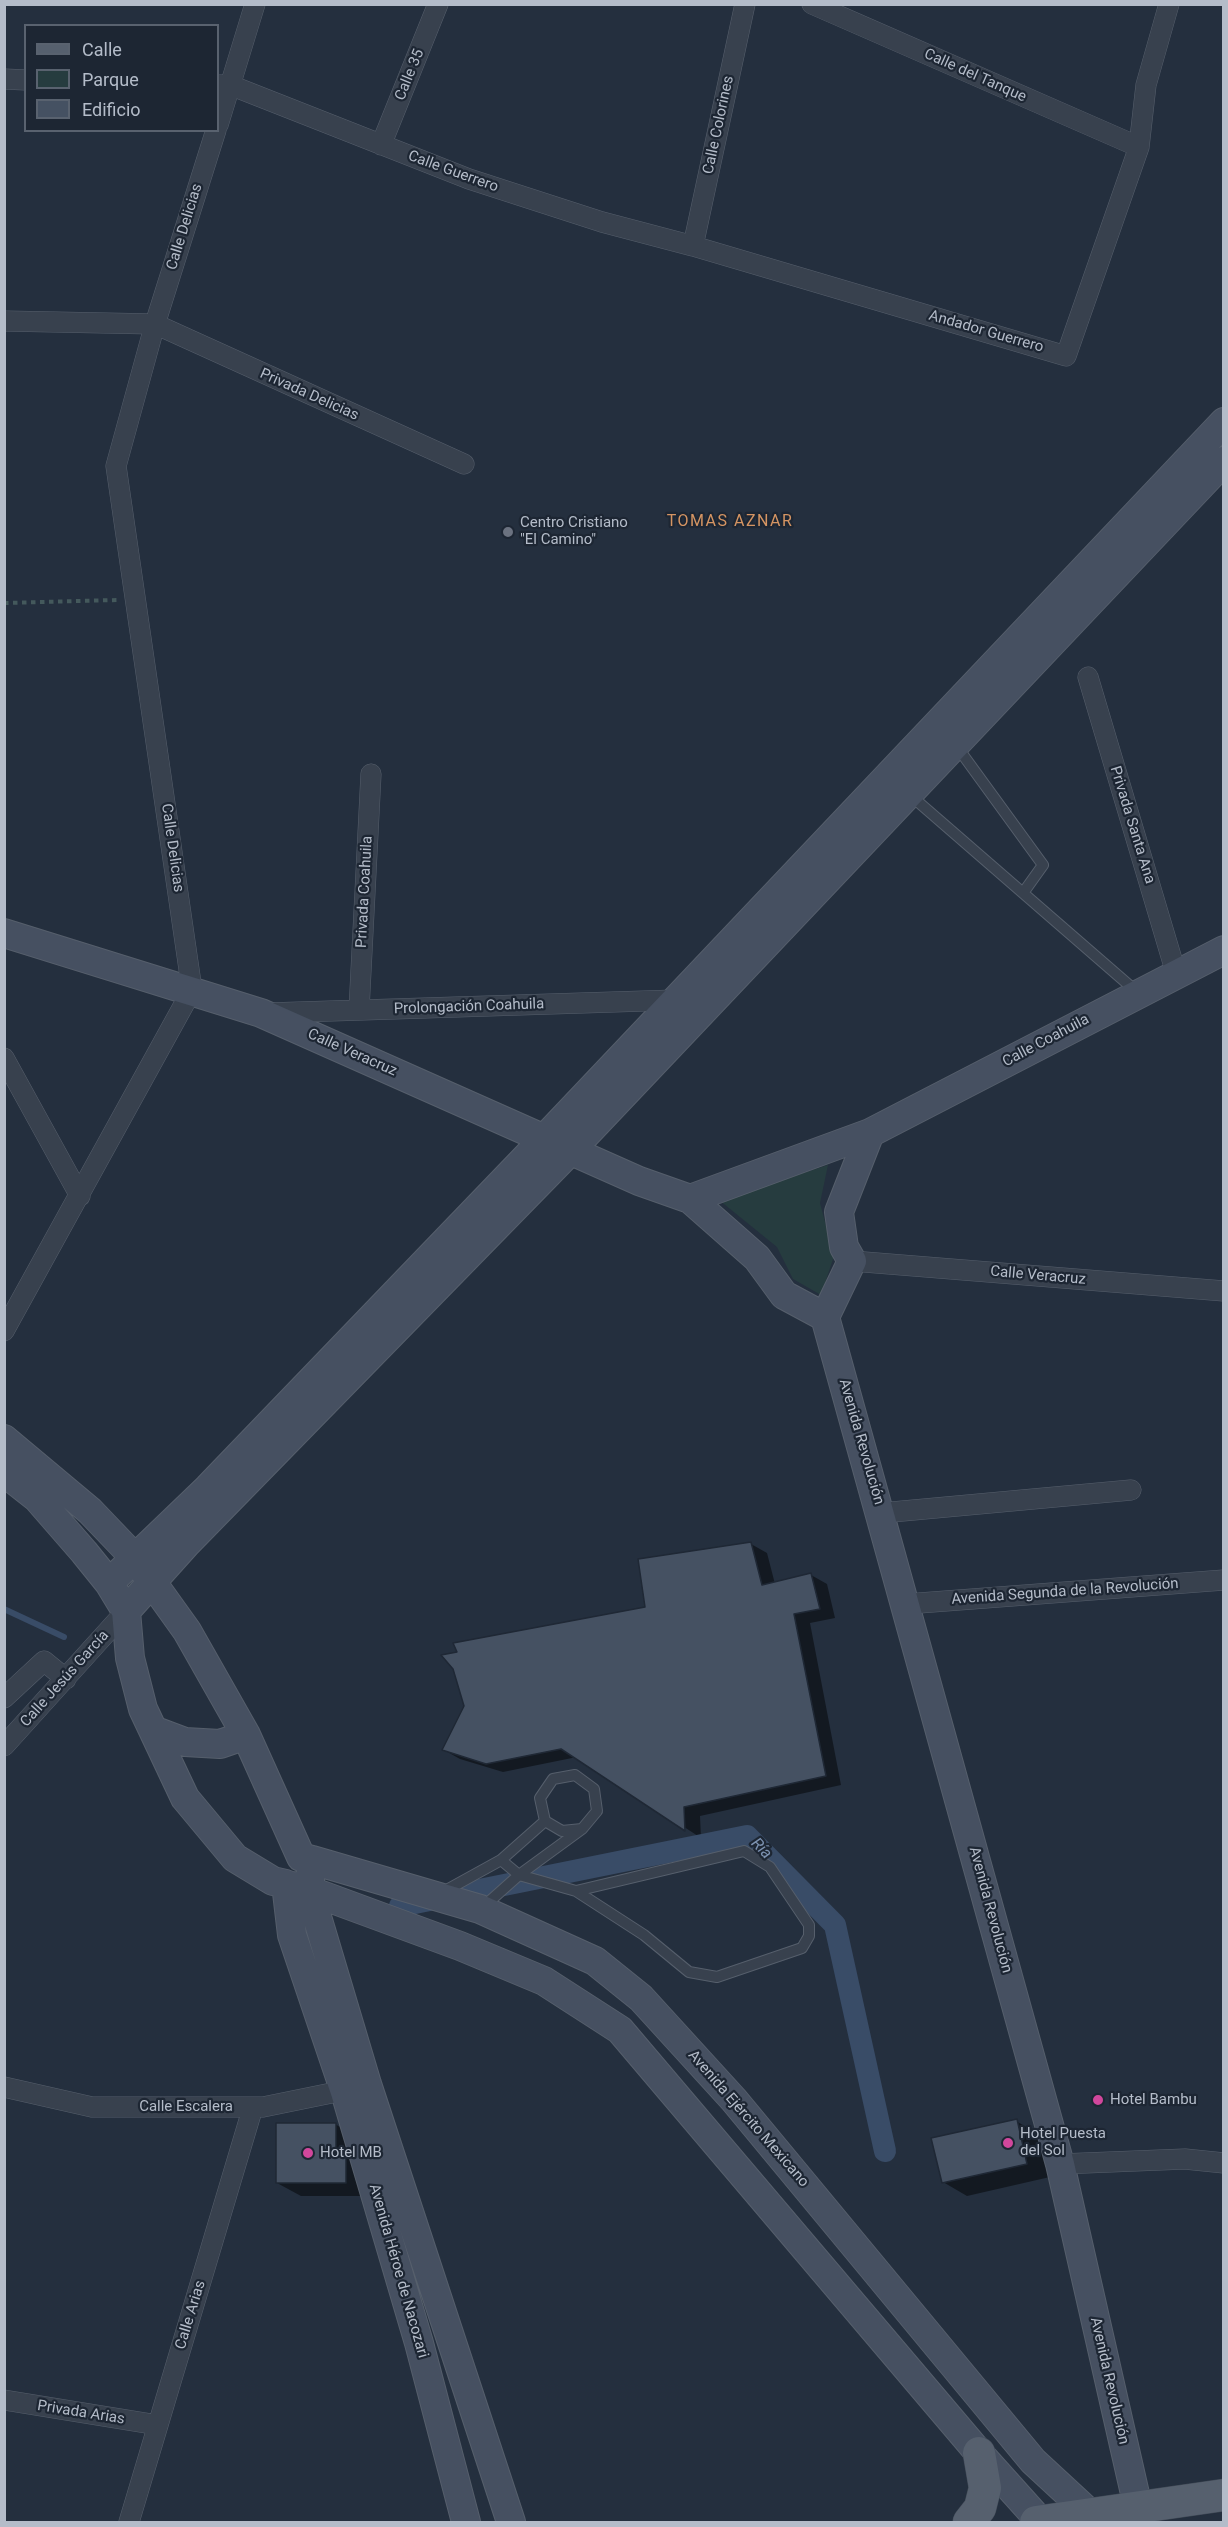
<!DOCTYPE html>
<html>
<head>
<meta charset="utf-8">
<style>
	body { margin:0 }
	#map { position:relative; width:1228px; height:2527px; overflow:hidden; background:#242f3e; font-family:Roboto,sans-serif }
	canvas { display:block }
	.frame { position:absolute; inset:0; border:6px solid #b4bcc9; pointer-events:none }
	.legend { position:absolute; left:24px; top:24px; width:195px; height:108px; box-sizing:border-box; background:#1d2633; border:2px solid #59626f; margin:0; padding:8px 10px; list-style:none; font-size:18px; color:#b4bcc9 }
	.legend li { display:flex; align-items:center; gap:12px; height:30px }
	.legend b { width:30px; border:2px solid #59626f }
</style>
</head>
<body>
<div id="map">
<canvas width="1228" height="2527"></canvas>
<div class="frame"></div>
<ul class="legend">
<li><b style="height:8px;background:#56606e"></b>Calle</li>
<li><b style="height:16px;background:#263c3f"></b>Parque</li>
<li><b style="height:16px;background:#455162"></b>Edificio</li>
</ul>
</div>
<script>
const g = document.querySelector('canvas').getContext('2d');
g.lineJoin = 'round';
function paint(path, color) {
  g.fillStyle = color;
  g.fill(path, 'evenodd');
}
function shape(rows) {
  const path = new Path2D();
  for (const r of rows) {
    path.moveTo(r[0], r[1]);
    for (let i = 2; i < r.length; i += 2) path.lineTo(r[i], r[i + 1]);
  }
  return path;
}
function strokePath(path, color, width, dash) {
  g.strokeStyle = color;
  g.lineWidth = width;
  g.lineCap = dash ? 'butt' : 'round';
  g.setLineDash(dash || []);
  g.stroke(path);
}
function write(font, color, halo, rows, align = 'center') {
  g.font = font + ' Roboto,sans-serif';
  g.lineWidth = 4.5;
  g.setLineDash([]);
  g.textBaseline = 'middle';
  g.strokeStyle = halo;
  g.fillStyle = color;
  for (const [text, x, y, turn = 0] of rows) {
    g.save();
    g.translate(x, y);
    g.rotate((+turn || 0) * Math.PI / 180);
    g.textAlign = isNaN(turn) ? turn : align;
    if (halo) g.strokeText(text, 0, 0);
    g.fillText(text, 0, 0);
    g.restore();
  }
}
const green = shape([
	[828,1165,820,1203,834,1256,821,1295,793,1279,777,1247,719,1200]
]);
const shadow = shape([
	[751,1544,767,1553,775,1584,811,1575,827,1584,835,1618,810,1623,841,1785,700,1816,701,1838,577,1757,503,1772,460,1759,444,1750,466,1707,647,1608],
	[1016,2121,1040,2135,1050,2177,967,2196,943,2182],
	[335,2124,359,2138,370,2196,301,2196,277,2183]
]);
const stream = shape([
	[4,1609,64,1637]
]);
const canal = shape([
	[400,1906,747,1836,835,1925,885,2151]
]);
const building = shape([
	[751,1542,762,1585,811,1573,820,1609,794,1614,826,1776,684,1807,685,1831,561,1749,486,1764,442,1750,464,1706,453,1669,441,1655,457,1652,453,1643,645,1607,638,1559,751,1542],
	[1017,2119,1027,2164,942,2183,931,2138,1017,2119],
	[276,2123,336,2123,336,2151,346,2151,346,2183,276,2183,276,2123]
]);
const path = shape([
	[4,603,117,600]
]);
const lane = shape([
	[955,744,1043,865,1023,893],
	[909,794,1137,992],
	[501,1860,519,1875,576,1891,644,1935,689,1972,717,1977,802,1948,809,1936,809,1925,770,1867,744,1851,576,1891],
	[443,1892,501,1860,545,1821],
	[482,1908,519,1875,582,1829,597,1811,594,1789,575,1775,553,1779,540,1798,545,1821,562,1831,582,1829]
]);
const street = shape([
	[812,4,1139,147],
	[4,79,26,80],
	[218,85,230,85,469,179,602,222,693,246,1066,356,1139,147,1146,85,1169,4],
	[218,125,255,4],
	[381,145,438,4],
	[693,246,745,4],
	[4,321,155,324,464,464],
	[1088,677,1176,973],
	[359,1010,371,774],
	[268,1013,676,1000],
	[4,1058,80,1196],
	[852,1261,1224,1291],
	[4,1331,192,990,116,466,155,324,216,130],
	[881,1513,1131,1490],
	[906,1604,1224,1580],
	[4,1698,44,1661,66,1679],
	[4,1746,126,1611],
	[4,2087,92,2107,263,2107,356,2088],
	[1060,2164,1185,2159,1224,2163],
	[4,2400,158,2425],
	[129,2522,253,2107]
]);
const secondary = shape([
	[4,933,261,1013,639,1181,690,1199,757,1258,784,1295,825,1317,1060,2164,1138,2507,1136,2522],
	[690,1199,870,1133,1224,950],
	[825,1317,852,1261,844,1247,839,1212,870,1133],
	[4,1439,90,1511,134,1557,187,1631,246,1735,301,1857,312,1860,309,1890,367,2084,511,2522],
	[4,1472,37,1498,84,1552,109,1583,126,1611,130,1658,143,1709,185,1798,235,1858,273,1881,286,1884,292,1935,345,2092,419,2343,466,2522],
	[109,1583,208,1488,545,1138,1224,422],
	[126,1611,187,1543,571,1150,1224,461],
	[153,1730,185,1742,220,1744,246,1735],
	[312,1860,480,1909,595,1961,641,1998,734,2100,1033,2461,1099,2522],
	[297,1886,460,1946,544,1981,620,2030,979,2453,1041,2522]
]);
const primary = shape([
	[969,2522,980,2508,985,2488,979,2453],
	[1036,2522,1224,2495]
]);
const markers = [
	[508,532,6,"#6b7280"],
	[1098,2100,6,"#d1479c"],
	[1008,2143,6,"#d1479c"],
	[308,2153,6,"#d1479c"]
];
const streetNames = [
	["Calle 35",410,75,-68],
	["Calle del Tanque",975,76,24],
	["Calle Colorines",719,125,-78],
	["Calle Guerrero",453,172,20],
	["Calle Delicias",185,227,-73],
	["Andador Guerrero",986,332,16],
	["Privada Delicias",309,395,24],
	["Privada Santa Ana",1132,825,73],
	["Calle Delicias",172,848,82],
	["Privada Coahuila",365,892,-87],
	["Prolongación Coahuila",469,1007,-2],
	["Calle Coahuila",1046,1041,-28],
	["Calle Veracruz",352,1053,24],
	["Calle Veracruz",1038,1276,5],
	["Avenida Revolución",861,1442,74],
	["Avenida Segunda de la Revolución",1065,1592,-4],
	["Calle Jesús García",65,1679,-48],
	["Avenida Revolución",990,1910,75],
	["Calle Escalera",186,2107],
	["Avenida Ejército Mexicano",748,2119,49],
	["Avenida Héroe de Nacozari",398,2271,74],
	["Calle Arias",191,2315,-73],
	["Avenida Revolución",1109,2381,77],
	["Privada Arias",81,2413,9]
];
const poiNames = [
	["Centro Cristiano",520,523],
	["\"El Camino\"",520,540],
	["Hotel Bambu",1110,2100],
	["Hotel Puesta",1020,2134],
	["del Sol",1020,2151],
	["Hotel MB",320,2153]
];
const neighbourhoodNames = [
	["TOMAS AZNAR",730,522]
];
const waterNames = [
	["Ría",761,1849,46]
];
paint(green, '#263c3f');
paint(shadow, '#0007');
strokePath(stream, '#394c67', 6);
strokePath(canal, '#394c67', 22);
paint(building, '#455162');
strokePath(building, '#1f2835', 1.5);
strokePath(lane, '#565f6c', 12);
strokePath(street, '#565f6c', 21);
strokePath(secondary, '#565f6c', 30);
strokePath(primary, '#414a57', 33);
strokePath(path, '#44595c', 4, [4.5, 4.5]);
strokePath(lane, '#38414e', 10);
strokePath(street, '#38414e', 20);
strokePath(secondary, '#465061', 28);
strokePath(primary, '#56606e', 32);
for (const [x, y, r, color] of markers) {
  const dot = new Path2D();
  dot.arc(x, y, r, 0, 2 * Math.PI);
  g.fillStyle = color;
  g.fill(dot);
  strokePath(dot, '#1d2633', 2);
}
write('15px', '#b4bcc9', '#1d2633', streetNames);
write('15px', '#b4bcc9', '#1d2633', poiNames, 'left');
g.letterSpacing = '1.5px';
write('16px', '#d59563', '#1d2633', neighbourhoodNames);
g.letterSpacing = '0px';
write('italic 16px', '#7c92b1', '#1d2633', waterNames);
</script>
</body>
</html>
